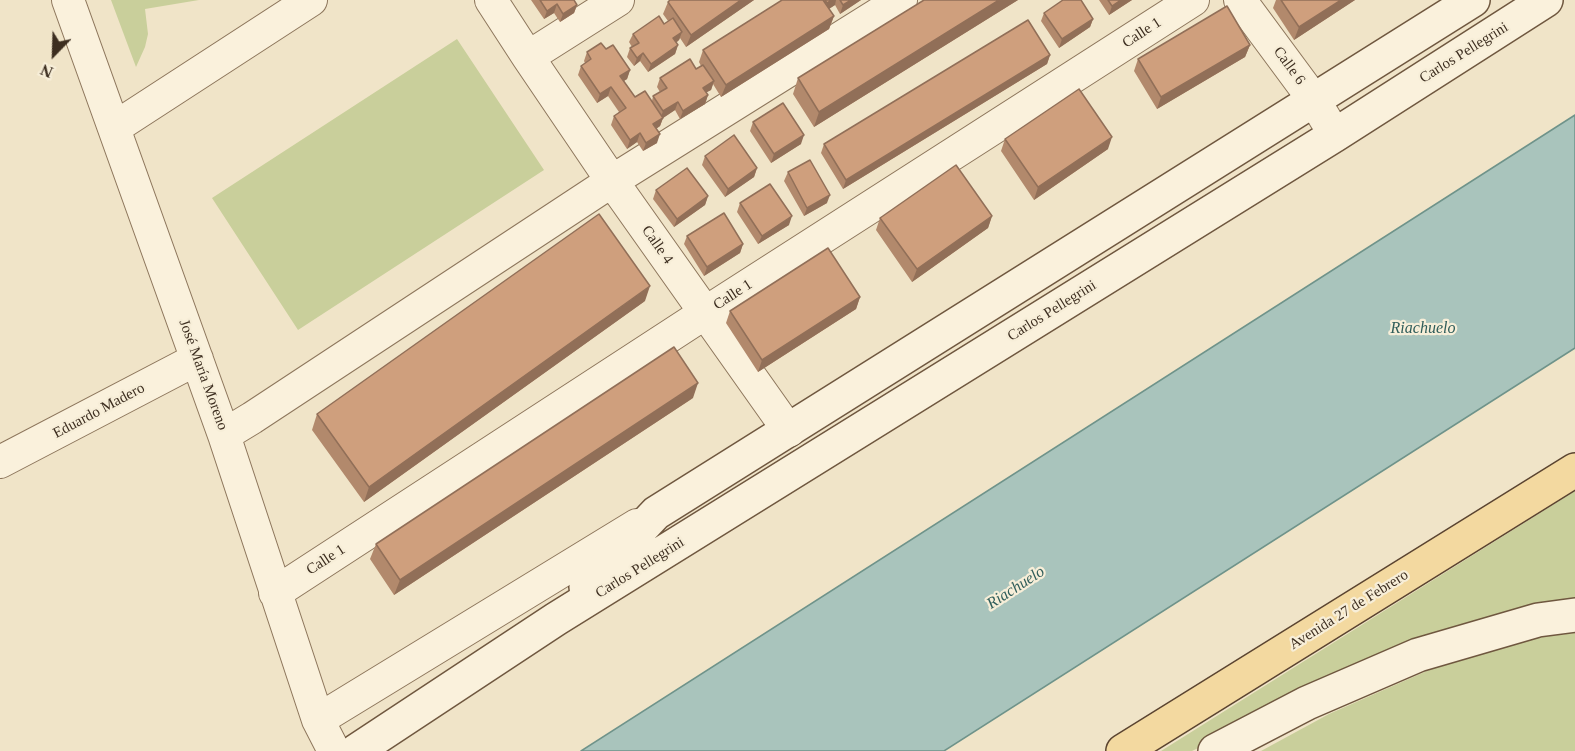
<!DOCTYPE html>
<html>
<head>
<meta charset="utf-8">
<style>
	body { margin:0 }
	#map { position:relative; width:1575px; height:751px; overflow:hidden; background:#f0e4c8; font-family:Georgia,serif }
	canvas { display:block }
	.north { position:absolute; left:24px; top:24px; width:60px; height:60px; -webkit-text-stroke:4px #f7eed8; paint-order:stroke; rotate:203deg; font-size:16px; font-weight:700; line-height:24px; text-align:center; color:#3d2e20 }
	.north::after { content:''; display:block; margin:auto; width:21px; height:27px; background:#3d2e20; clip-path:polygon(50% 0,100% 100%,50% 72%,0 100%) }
</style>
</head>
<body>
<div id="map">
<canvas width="1575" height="751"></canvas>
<div class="north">N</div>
</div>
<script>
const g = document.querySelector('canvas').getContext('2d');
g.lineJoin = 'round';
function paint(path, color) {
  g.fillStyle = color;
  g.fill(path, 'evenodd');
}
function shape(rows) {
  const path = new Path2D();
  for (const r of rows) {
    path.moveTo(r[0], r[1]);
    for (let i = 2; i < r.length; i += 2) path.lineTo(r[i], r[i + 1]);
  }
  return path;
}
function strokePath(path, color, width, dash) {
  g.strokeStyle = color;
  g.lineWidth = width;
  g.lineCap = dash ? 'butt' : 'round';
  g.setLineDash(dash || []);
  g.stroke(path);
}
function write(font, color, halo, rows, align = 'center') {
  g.font = font + ' Georgia,serif';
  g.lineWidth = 4.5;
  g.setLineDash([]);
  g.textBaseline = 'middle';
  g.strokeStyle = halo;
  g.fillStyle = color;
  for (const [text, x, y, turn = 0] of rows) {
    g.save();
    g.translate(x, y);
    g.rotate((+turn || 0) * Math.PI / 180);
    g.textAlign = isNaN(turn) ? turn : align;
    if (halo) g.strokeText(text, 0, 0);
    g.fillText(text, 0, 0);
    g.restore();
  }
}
const green = shape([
	[111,0,199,0,145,9,148,34,145,47,136,67],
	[457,39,544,170,298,330,212,198],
	[1575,491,1575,599,1492,616,1419,639,1192,751,1161,751],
	[1575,633,1575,751,1261,751,1329,714,1436,667,1541,637]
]);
const water = shape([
	[1575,115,1575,348,944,751,581,751,1575,115]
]);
const minor = shape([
	[68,0,224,435,318,720,334,751],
	[491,0,528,57,618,0],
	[1240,0,1314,100,1335,135],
	[528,57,612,181,789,431],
	[114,128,311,0],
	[224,435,252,418,612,181,901,0],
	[0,462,197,359],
	[275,593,705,313,1193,0],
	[318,720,637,525]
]);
const secondary = shape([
	[586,587,656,513,1473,0],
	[356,751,556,619,1335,135,1546,0],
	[1215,751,1307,703,1418,655,1538,620,1575,615]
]);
const primary = shape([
	[1123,751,1575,470]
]);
const wall = shape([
	[531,0,574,0,577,5,574,13,560,22,554,13,544,19],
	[754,0,686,47,680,38,679,40,676,43,678,45,675,54,648,72,640,61,634,66,627,57,630,48,632,47,629,42,633,34,664,24,668,21,663,14,668,2],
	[782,0,861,0,840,14,835,5,829,9,834,16,829,29,721,97,713,84,711,90,706,92,708,95,705,104,680,119,675,110,663,118,660,126,656,129,657,143,643,151,637,142,627,149,611,125,614,116,619,112,608,96,597,103,578,75,581,66,585,63,584,61,587,52,606,49,630,70,627,79,624,81,635,97,652,101,653,96,660,92,657,87,660,78,696,69,701,66,699,62,703,50],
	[924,0,1018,0,814,127,793,94,798,78],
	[1099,0,1132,0,1109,15],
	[1276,0,1355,0,1294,40,1273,8],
	[1044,13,1093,19,1090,27,1059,48,1041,21],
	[1250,45,1245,57,1157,109,1134,71,1138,59],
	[1050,55,1047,64,843,189,821,153,824,144],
	[753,122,801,144,771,163,750,131],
	[1005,139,1108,149,1034,200,1001,151],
	[705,156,757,168,754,177,725,197,702,165],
	[788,172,827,203,804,216,784,181],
	[656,190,708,196,705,205,674,227,653,199],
	[740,203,789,225,758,244,737,212],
	[992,216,988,228,912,282,876,230,880,218],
	[687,236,743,244,740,253,704,276,684,244],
	[860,297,856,309,758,372,726,323,730,311],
	[645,301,364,502,312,430,317,414],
	[693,398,394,595,370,559,376,544]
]);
const shadedWall = shape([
	[741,0,754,0,686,47,691,35],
	[832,0,836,0,835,5,824,12,827,3],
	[851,0,861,0,840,14,843,5],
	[999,0,1018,0,814,127,819,112],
	[1121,0,1132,0,1109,15,1112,6],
	[1341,0,1355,0,1294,40,1299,27],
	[557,4,554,13,544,19,547,11],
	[577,5,574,13,560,22,563,14],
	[834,16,829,29,721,97,726,85],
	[1093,19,1090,27,1059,48,1062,39],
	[682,32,679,40,670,47,673,38],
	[678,45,675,54,648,72,651,64],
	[1250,45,1245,57,1157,109,1161,97],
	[643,53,640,61,634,66,637,58],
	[1050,55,1047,64,843,189,846,180],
	[630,70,627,79,617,85,620,76],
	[714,81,711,90,700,96,703,88],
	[611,87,608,96,597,103,600,94],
	[708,95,705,104,680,119,683,111],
	[678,102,675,110,663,118,660,126,650,133,653,124,660,120,663,111],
	[640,133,637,142,627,149,630,140],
	[660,134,657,143,643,151,646,143],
	[804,135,801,144,771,163,774,154],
	[1112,137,1108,149,1034,200,1038,187],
	[757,168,754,177,725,197,728,189],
	[830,195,827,203,804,216,807,208],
	[708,196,705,205,674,227,677,219],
	[792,216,789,225,758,244,762,236],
	[992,216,988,228,912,282,917,269],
	[743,244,740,253,704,276,707,267],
	[650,286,645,301,364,502,369,487],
	[860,297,856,309,758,372,762,360],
	[698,383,693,398,394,595,400,580]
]);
const building = shape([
	[540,0,574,0,577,5,563,14,557,4,547,11,540,0],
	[670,0,741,0,691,35,668,2,670,0],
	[782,0,823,0,834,16,726,85,703,50,782,0],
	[825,0,832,0,827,3,825,0],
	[840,0,851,0,843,5,840,0],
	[924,0,999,0,819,112,798,78,924,0],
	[1063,0,1081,0,1093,19,1062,39,1044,13,1063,0],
	[1108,0,1121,0,1112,6,1108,0],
	[1281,0,1341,0,1299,27,1281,0],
	[1227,6,1250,45,1161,97,1138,59,1227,6],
	[659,16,664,24,673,18,682,32,673,38,678,45,651,64,643,53,637,58,630,48,639,43,633,34,659,16],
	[1028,20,1050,55,846,180,824,144,1028,20],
	[601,43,606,49,613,45,630,70,620,76,635,97,645,91,663,118,653,124,660,134,646,143,640,133,630,140,614,116,626,108,611,87,600,94,581,66,591,59,587,52,601,43],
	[690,59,696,69,703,65,714,81,703,88,708,95,683,111,678,102,663,111,653,96,667,88,660,78,690,59],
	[1079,89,1112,137,1038,187,1005,139,1079,89],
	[783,103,804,135,774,154,753,122,783,103],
	[734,135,757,168,728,189,705,156,734,135],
	[810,160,830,195,807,208,788,172,810,160],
	[956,165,992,216,917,269,880,218,956,165],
	[687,168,708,196,677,219,656,190,687,168],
	[770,184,792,216,762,236,740,203,770,184],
	[724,213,743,244,707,267,687,236,724,213],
	[599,214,650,286,369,487,317,414,599,214],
	[828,248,860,297,762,360,730,311,828,248],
	[674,347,698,383,400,580,376,544,674,347]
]);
const streetNames = [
	["Calle 1",1142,33,-33],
	["Carlos Pellegrini",1464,53,-32],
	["Calle 6",1289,66,54],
	["Calle 4",657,245,55],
	["Calle 1",733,295,-33],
	["Carlos Pellegrini",1052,311,-32],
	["José María Moreno",203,375,70],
	["Eduardo Madero",99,411,-28],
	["Calle 1",326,560,-33],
	["Carlos Pellegrini",640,568,-32],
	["Avenida 27 de Febrero",1349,610,-32]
];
const waterNames = [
	["Riachuelo",1423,329],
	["Riachuelo",1016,588,-33]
];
paint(green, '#c9cf9b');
paint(water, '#a9c4bc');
strokePath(water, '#6f938a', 1.5);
strokePath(minor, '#8d765c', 34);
strokePath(secondary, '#6f573f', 36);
strokePath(primary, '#5b4430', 36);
strokePath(minor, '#faf1dc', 32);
strokePath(secondary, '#faf1dc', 33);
strokePath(primary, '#f3d9a0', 33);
paint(wall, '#b2896c');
paint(shadedWall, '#916f58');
paint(building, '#cf9f7d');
strokePath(building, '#916f58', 1.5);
write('15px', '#3d2e20', '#f7eed8', streetNames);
write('italic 16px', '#2f5d5a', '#f7eed8', waterNames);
</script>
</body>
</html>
